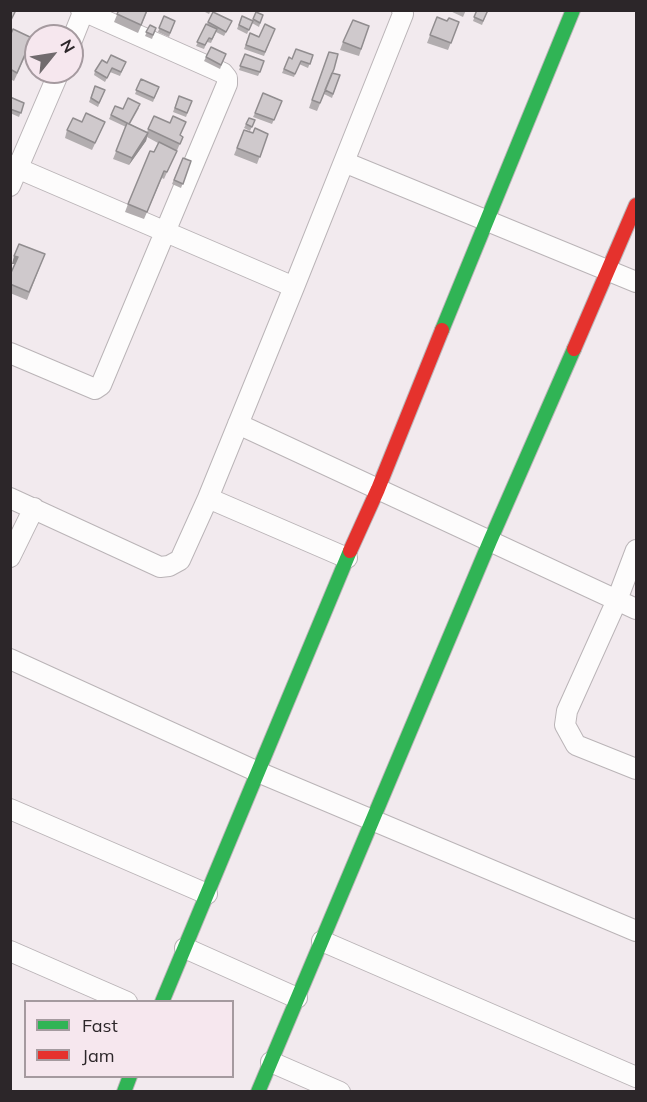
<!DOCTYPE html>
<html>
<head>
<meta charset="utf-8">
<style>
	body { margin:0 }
	#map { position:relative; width:647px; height:1102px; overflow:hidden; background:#f2eaee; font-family:Mulish,sans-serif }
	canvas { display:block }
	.frame { position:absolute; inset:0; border:12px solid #2c2629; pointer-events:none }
	.legend { position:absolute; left:24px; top:1000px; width:210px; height:78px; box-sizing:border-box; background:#f6e7ee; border:2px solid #a59a9f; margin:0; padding:8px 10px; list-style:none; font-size:18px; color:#2c2629 }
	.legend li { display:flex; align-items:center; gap:12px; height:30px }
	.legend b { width:30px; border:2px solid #a59a9f }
	.north { position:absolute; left:24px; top:24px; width:60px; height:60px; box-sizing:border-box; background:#f6e7ee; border:2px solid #a59a9f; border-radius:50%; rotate:60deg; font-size:16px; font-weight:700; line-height:24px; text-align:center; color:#2c2629 }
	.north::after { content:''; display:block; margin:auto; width:21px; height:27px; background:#716b6e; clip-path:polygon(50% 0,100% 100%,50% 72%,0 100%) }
</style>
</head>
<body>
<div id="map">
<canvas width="647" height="1102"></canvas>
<div class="frame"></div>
<ul class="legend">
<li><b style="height:8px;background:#30b455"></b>Fast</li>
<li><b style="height:8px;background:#e5322d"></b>Jam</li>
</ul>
<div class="north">N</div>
</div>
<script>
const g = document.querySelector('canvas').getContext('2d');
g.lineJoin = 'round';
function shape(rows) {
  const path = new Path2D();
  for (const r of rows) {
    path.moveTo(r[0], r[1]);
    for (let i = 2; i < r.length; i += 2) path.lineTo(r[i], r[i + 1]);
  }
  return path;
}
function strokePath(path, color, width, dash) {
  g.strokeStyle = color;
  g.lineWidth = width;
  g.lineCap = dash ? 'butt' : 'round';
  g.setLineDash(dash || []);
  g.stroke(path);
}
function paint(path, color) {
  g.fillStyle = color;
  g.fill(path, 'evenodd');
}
const street = shape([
	[72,40,84,10],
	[344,162,636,282],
	[10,165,294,287],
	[10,186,59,72],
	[10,353,95,389,101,385,227,84,227,78,223,73,81,10],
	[238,424,636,609],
	[10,498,160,567,169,566,180,560,208,498,294,287,403,14,402,10],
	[208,498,347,558],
	[636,550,617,600,567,711,565,725,576,745,636,769],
	[10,557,34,508],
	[10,659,258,772,636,931],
	[10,809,207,894],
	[322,941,636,1077],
	[185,948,297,998],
	[10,951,127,1002],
	[271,1062,340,1092]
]);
const fast = shape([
	[442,330,573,10],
	[162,1002,350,551],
	[124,1092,130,1076],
	[258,1092,490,541,574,349]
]);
const jam = shape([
	[574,349,636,205],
	[350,551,378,489,442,330]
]);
const wall = shape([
	[119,10,148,10,138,33,114,22],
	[201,10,211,10,209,14],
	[448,10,466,10,463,17],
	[477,10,488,10,482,25,473,21],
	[213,12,232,21,224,36,216,32,211,43,207,42,204,49,196,46],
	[256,12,263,15,259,27,252,23,247,34,237,29,242,16,253,21],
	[164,16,175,21,169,37,158,32],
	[437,17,447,21,459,22,448,50,427,43],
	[150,25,156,28,152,39,145,36],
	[369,26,359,56,340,50,343,42],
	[275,29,264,56,244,49,250,33,259,37],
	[10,36,30,46,14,81,10,79],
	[329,52,332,73,340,75,332,98,324,94,317,111,309,108],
	[226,54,220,69,204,61,206,57],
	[245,54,260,72,258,76,239,70],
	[313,55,308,68,299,64,294,77,282,73,289,57,292,59],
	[126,62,120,76,110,72,105,82,94,75,95,71,107,63],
	[141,79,159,87,153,102,135,94],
	[95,86,105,90,98,107,89,102],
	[179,96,192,101,186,117,173,112],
	[10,97,24,103,19,117,10,113],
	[282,101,272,124,253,117,255,113],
	[115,106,123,109,139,108,130,124,147,132,154,116,183,137,164,179,162,178,144,219,125,212,128,204,158,143,147,137,146,141,129,165,113,159,126,127,109,119],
	[249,118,255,120,250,131,244,128],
	[102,129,92,150,65,138,67,130],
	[244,130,253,133,268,134,257,164,234,155],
	[183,158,191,161,181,188,172,184],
	[45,254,27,300,10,293,10,275,15,264,12,264]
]);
const shadedWall = shape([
	[148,133,146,141,129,165,132,158],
	[14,256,18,257,16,264,12,264]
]);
const building = shape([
	[10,10,16,10,10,22,10,10],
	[119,10,147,10,141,25,117,14,119,10],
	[477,10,488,10,483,21,474,17,477,10],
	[213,12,232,21,226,32,208,22,213,12],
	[256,12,263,15,260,23,253,19,256,12],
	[164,16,175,21,170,33,159,28,164,16],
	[242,16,253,21,249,30,239,25,242,16],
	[437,17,447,21,449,18,459,22,451,43,430,35,437,17],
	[353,20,369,26,361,49,343,42,353,20],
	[206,24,217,29,212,39,209,38,205,45,197,42,206,24],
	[265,24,275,29,265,52,246,45,250,33,259,37,265,24],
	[150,25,156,28,153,35,146,32,150,25],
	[13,29,32,38,17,73,10,69,10,36,13,29],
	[58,33,66,36,58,36,58,33],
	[211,47,226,54,221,65,206,57,211,47],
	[296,49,313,55,310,64,301,61,295,74,284,69,289,57,292,59,296,49],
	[329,52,338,54,334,69,320,103,312,100,329,52],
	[245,54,264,61,260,72,240,66,245,54],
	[111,55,126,62,121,72,112,68,107,78,95,71,102,60,107,63,111,55],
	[332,73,340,75,333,94,325,90,332,73],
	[141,79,159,87,154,98,136,90,141,79],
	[95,86,105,90,99,103,91,98,95,86],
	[263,93,282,101,274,120,255,113,263,93],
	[179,96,192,101,187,113,175,108,179,96],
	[10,97,24,103,21,113,10,109,10,97],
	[128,98,140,104,129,124,111,115,115,106,123,109,128,98],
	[86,113,105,122,95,143,67,130,73,118,82,122,86,113],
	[154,116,170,123,173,116,186,122,180,135,183,137,180,144,148,129,154,116],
	[249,118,255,120,252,127,246,124,249,118],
	[127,123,148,133,132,158,116,151,127,123],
	[255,128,268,134,260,157,237,148,244,130,253,133,255,128],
	[159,142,177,151,167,172,164,171,147,212,128,204,150,151,154,152,159,142],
	[183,158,191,161,183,184,174,180,183,158],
	[19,244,45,254,29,292,10,284,10,275,18,257,14,256,19,244]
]);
strokePath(street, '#bab4b7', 22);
strokePath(fast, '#bab4b7', 16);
strokePath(jam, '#bab4b7', 16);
strokePath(street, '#fdfcfc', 20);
strokePath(fast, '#30b455', 14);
strokePath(jam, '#e5322d', 14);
paint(wall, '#b2adaf');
paint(shadedWall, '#918d8f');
paint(building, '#cfc9cc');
strokePath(building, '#918d8f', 1.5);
</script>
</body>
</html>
